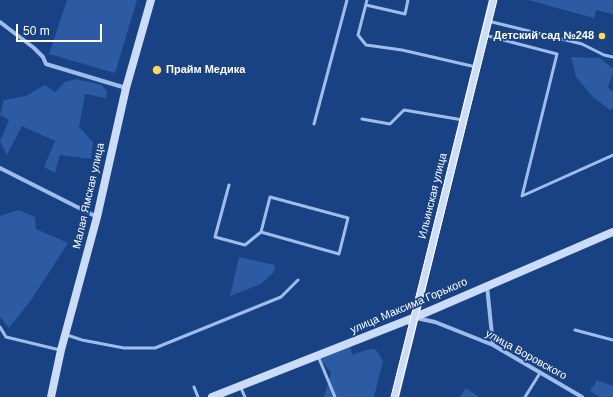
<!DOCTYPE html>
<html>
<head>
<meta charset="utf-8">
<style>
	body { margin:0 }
	#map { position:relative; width:613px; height:397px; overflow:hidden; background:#194284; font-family:Arial,sans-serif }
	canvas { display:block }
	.scale { position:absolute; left:16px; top:24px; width:86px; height:18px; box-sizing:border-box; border:2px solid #fff; border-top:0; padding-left:5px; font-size:12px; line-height:14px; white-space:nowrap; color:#fff; -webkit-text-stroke:3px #194284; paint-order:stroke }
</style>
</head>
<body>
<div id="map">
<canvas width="613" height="397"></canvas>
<div class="scale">50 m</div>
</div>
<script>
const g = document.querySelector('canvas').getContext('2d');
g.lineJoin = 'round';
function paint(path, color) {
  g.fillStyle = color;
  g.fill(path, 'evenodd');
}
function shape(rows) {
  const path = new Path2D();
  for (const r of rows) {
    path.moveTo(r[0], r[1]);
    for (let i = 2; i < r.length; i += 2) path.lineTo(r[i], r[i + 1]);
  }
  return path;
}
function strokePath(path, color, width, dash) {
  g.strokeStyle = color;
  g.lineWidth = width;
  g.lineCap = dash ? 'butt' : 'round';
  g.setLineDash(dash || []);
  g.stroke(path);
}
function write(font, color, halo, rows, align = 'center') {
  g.font = font + ' Arial,sans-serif';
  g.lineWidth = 3.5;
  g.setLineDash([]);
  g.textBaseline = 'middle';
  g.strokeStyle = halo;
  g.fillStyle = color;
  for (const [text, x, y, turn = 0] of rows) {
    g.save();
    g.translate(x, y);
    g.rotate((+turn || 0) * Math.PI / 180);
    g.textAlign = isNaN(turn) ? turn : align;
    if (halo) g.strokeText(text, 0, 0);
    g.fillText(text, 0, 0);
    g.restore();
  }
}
const green = shape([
	[67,0,137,0,115,73,49,54],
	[528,0,613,0,613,14,596,10,594,18],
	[571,57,600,58,613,69,613,73,608,87,613,92,613,108,610,110,593,97,576,77],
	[76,79,102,85,107,92,106,98,85,94,79,127,93,142,91,159,60,155,55,173,44,167,55,141,22,126,7,155,0,141,9,120,0,115,4,100,26,96,45,85,55,92,65,82],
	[19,210,35,217,36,229,68,243,31,300,9,328,0,317,0,216],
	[239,257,275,265,274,272,261,284,230,296],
	[350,347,353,356,354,354,370,349,374,349,379,353,381,358,383,361,374,397,324,397,331,373,320,358],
	[597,380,613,386,613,397,600,397,590,391],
	[466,388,479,397,460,397]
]);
const lane = shape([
	[367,0,358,35,366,45,402,50,476,67],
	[366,5,405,14,408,0],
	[488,21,582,44,604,55,613,57],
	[484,35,557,54,522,196,613,155],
	[362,119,390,124,404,110,463,120],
	[314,124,347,0],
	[229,185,215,237,245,245,261,232,270,197,348,218,339,254,261,232],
	[0,327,6,337,60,350],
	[575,330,613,340],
	[67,335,82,340,124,348,155,348,281,297,298,280],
	[318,356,335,397],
	[240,386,245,397],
	[194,387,198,397],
	[525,397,540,373]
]);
const street = shape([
	[0,22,34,48,43,57,46,64,126,88],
	[0,168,97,217],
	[487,286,493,345],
	[416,318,435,322,493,345,582,397]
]);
const secondary = shape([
	[51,397,61,350,97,217,126,88,151,0],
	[212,397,418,316,613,232],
	[395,397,493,0]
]);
const tram = shape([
	[391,397,490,0],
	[398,397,497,0]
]);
const markers = [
	[602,36,4,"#ffd85a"],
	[157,70,5,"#ffd85a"]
];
const poiNames = [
	["Детский сад №248",594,36],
	["Прайм Медика",166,70,"left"]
];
const streetNames = [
	["Малая Ямская улица",89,196,-77],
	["Ильинская улица",433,196,-76],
	["улица Максима Горького",409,306,-23],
	["улица Воровского",526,355,29]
];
paint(green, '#2c5ba3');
strokePath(lane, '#9fbdec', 3);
strokePath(street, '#9fbdec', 4);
strokePath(secondary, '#cbdcf9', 8);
strokePath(tram, '#fff', 1);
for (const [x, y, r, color] of markers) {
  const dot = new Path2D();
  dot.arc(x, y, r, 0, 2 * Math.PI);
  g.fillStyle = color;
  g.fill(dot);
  strokePath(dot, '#194284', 1.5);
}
write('bold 11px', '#fff', '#194284', poiNames, 'right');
write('11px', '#fff', '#194284', streetNames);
</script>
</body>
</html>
